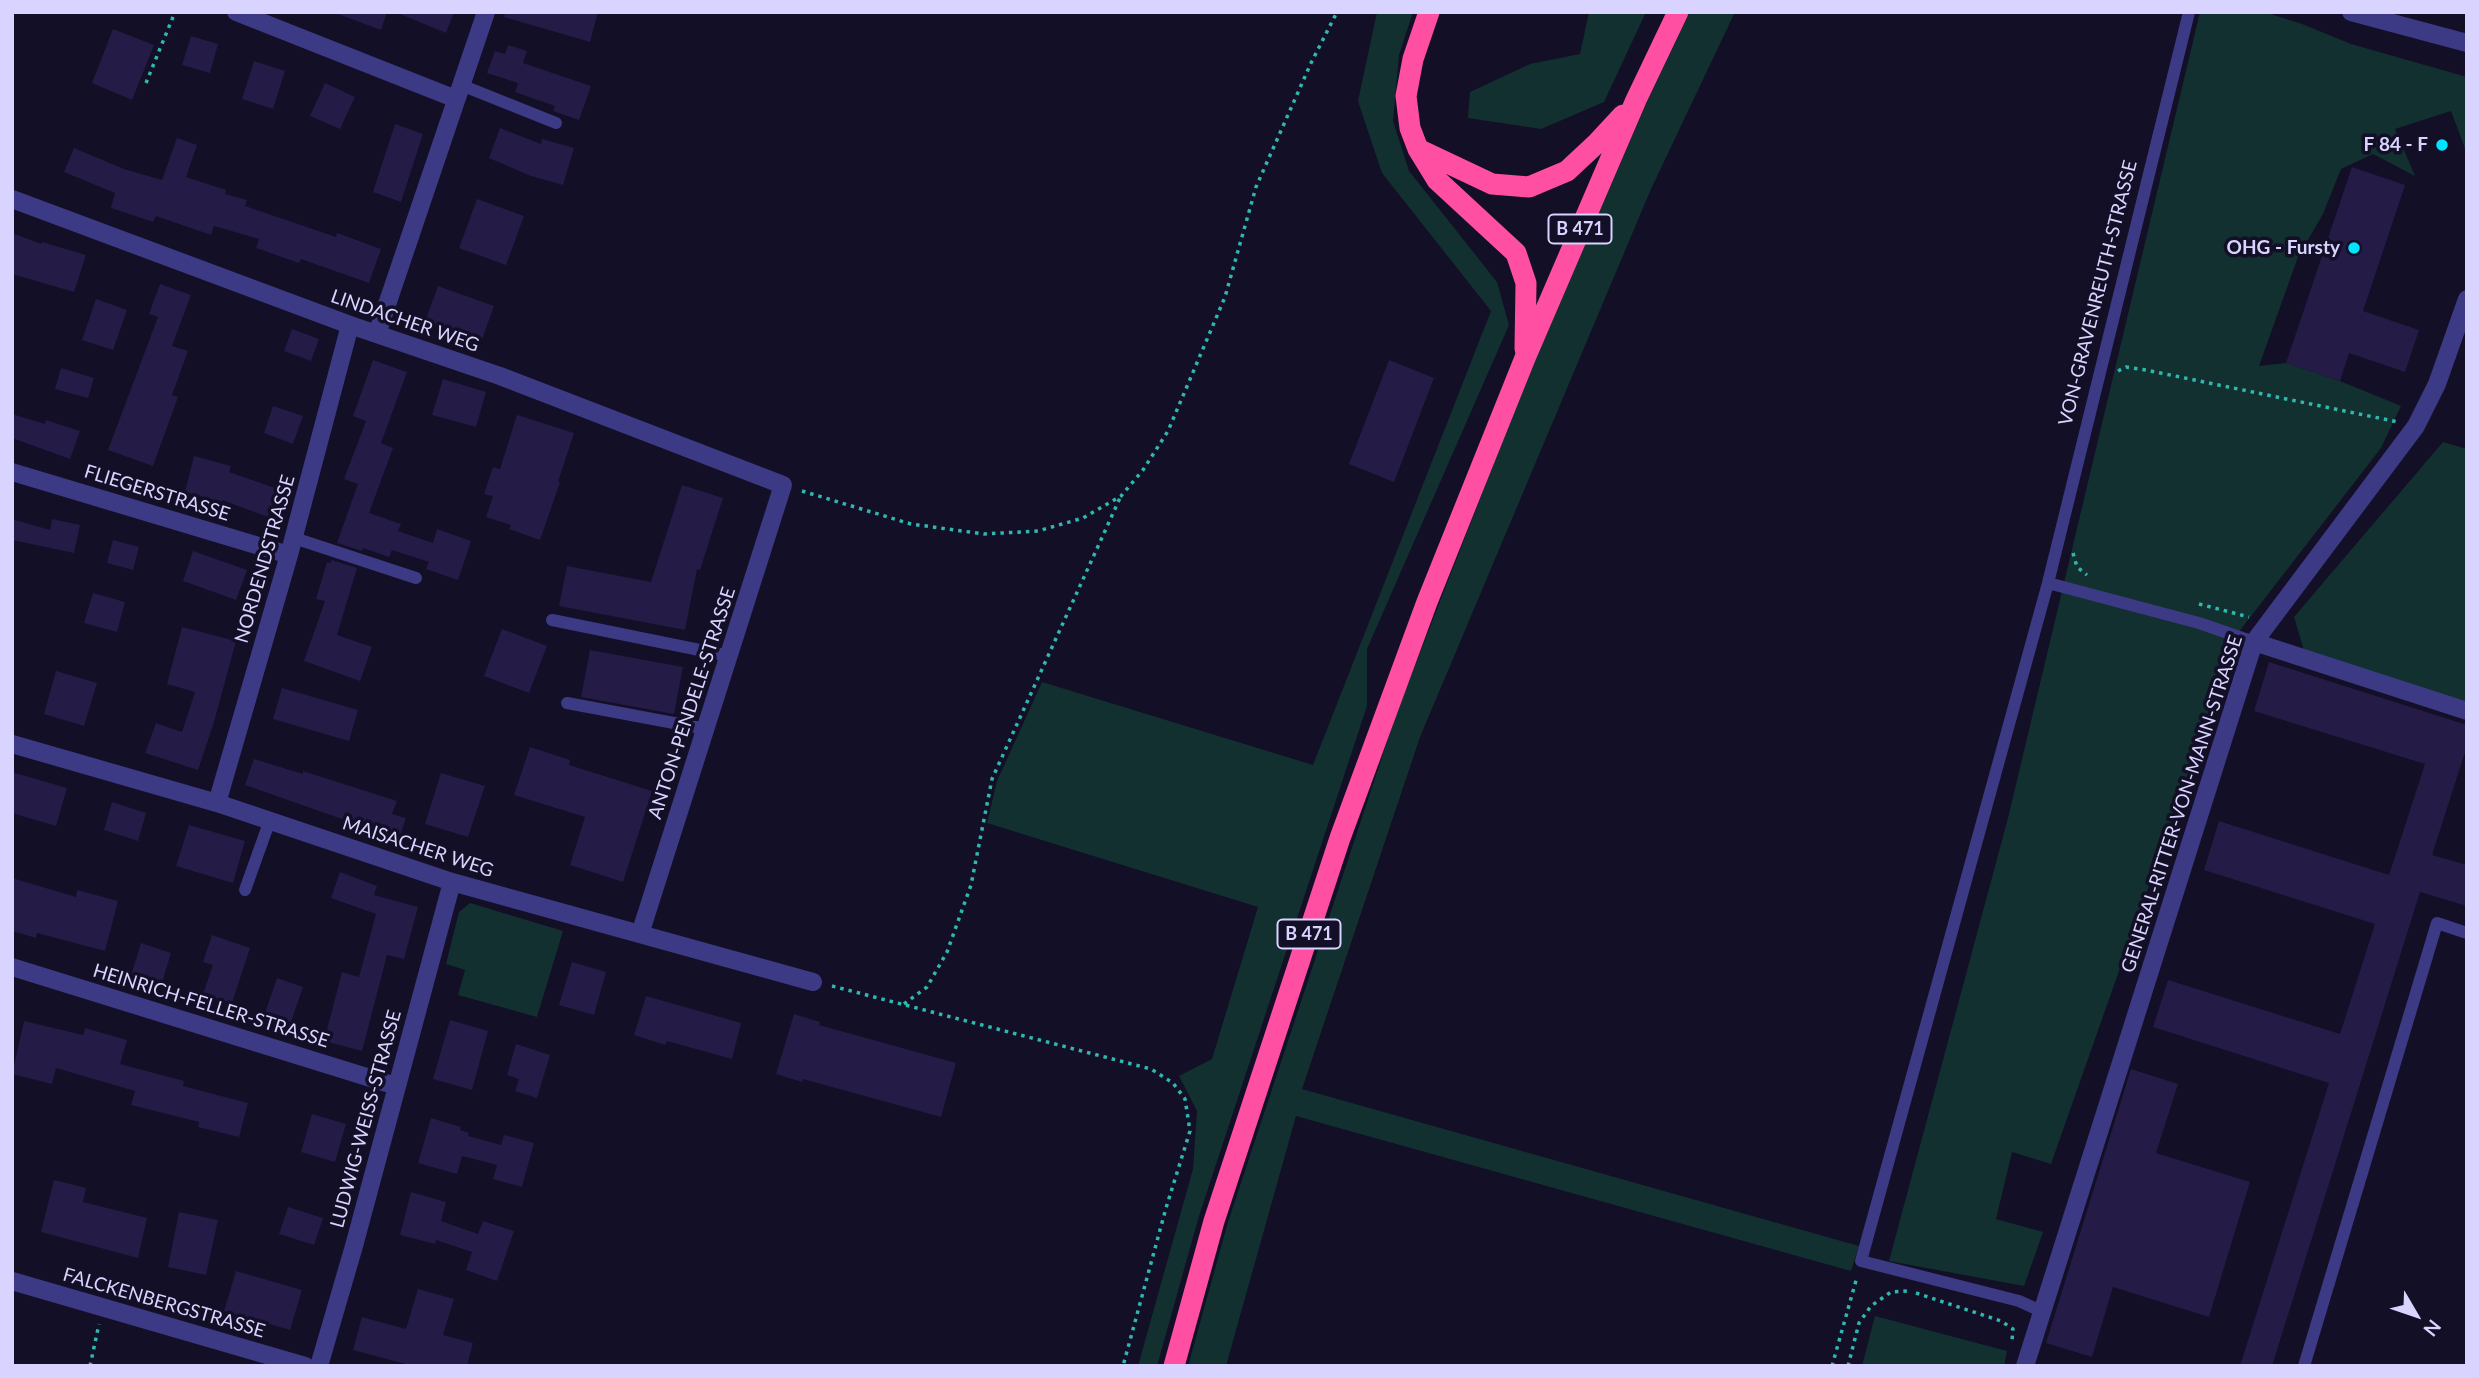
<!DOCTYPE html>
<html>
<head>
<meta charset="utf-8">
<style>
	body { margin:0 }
	#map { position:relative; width:2479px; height:1378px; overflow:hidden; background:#130f26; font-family:Lato,sans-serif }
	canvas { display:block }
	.frame { position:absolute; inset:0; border:14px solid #d9d4ff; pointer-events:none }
	.north { position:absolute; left:2381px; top:1280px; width:70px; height:70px; -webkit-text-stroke:5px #130f26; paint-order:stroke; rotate:129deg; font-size:19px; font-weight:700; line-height:28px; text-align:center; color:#d9d4ff }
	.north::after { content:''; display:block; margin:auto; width:24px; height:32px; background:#d9d4ff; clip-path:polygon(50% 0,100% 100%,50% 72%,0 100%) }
</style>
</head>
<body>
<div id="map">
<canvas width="2479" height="1378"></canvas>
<div class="frame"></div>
<div class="north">N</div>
</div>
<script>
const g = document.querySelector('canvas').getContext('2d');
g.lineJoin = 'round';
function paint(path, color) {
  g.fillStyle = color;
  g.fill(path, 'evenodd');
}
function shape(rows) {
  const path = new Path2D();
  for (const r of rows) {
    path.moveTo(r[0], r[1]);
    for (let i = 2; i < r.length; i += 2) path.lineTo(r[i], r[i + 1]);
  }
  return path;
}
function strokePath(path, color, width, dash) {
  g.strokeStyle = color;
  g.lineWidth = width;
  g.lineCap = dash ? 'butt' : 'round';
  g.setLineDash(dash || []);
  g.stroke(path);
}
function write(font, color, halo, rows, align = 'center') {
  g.font = font + ' Lato,sans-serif';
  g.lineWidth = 7;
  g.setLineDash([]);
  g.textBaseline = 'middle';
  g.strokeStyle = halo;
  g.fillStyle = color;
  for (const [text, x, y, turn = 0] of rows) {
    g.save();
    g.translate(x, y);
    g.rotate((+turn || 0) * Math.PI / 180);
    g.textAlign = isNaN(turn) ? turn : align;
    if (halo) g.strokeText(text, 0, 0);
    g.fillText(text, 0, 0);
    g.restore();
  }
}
const green = shape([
	[1377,12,1413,12,1399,55,1393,121,1409,171,1497,282,1509,325,1367,649,1367,706,1199,1216,1157,1366,1138,1366,1193,1169,1197,1111,1179,1076,1212,1059,1258,907,987,823,997,781,1042,682,1313,765,1491,311,1382,173,1358,101],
	[1589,12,1646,12,1604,102,1541,129,1468,118,1470,92,1530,64,1580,54],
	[1690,12,1735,12,1651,189,1420,737,1302,1089,1859,1246,1851,1271,1296,1116,1226,1366,1188,1366,1228,1222,1397,712,1526,381,1647,102],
	[2200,12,2264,12,2302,24,2351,44,2467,77,2467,154,2451,111,2395,129,2415,176,2373,154,2341,169,2323,214,2298,257,2259,366,2286,363,2340,381,2401,406,2381,448,2238,633,2051,1164,2012,1152,1996,1219,2043,1232,2024,1286,1889,1261,2008,818],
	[2443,442,2467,449,2467,707,2305,654,2294,617],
	[470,903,563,931,537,1017,458,995,465,970,446,964,459,912],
	[1875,1316,2007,1351,2004,1366,1862,1366]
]);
const building = shape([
	[338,12,387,12,381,30,338,14],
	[395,12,454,12,446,33],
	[505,12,598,12,590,42,504,17],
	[113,29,154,45,132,100,92,83],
	[191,36,218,44,210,73,182,65],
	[508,45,527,51,523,63,591,86,579,120,553,111,555,106,515,92,518,83,487,73,495,51,505,54],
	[254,61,285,71,273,109,242,99],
	[325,83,355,97,340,129,310,116],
	[395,124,423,134,401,202,373,192],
	[500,128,541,144,542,139,574,148,563,185,531,176,489,158],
	[177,138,197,145,186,177,226,190,225,194,247,200,245,206,336,237,337,233,381,249,369,283,301,259,299,263,256,248,259,239,214,226,211,235,156,216,153,222,111,208,115,193,64,172,74,148,124,169,162,180],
	[2352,167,2405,185,2363,311,2419,330,2405,372,2349,353,2340,381,2286,363],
	[477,199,524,216,506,265,459,248],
	[12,233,41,244,42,242,86,255,74,292,12,274],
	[160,284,191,295,172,346,188,351,172,395,178,397,153,466,108,450,158,317,149,314],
	[438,286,494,306,481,342,425,322],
	[96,299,127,310,113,350,82,340],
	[292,329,319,339,311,361,284,351],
	[373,360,407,372,381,443,393,448,369,513,401,524,398,531,433,543,437,529,471,541,458,580,426,569,429,562,392,550,389,557,363,548,362,551,337,543,358,484,344,479,366,421,353,416],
	[1389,360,1434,378,1394,482,1349,464],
	[61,368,94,378,88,398,55,389],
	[443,379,486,392,476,427,432,415],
	[273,406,303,416,293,444,264,433],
	[12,414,45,424,46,420,80,431,70,459,12,438],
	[517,415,574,433,558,482,560,482,540,540,509,529,511,525,486,517,493,496,484,494,493,467,500,469],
	[194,456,231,466,229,472,278,489,268,517,222,500,222,502,185,492],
	[682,485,723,498,700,570,697,569,685,630,559,606,567,566,651,582],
	[12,519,50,530,52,519,80,525,74,553,12,540],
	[113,540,139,547,133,570,107,563],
	[193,551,247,570,236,600,183,581],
	[332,560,357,568,337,635,372,647,360,681,304,661,325,601,316,599,327,562,330,563],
	[93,593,125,602,117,632,84,623],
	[182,627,236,641,214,722,198,770,145,753,156,723,182,732,195,692,167,684],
	[502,629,547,646,529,693,484,676],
	[590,650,683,667,674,714,581,697],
	[2269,662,2467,725,2467,746,2432,855,2467,865,2467,906,2420,892,2272,1366,2240,1366,2329,1083,2153,1027,2168,980,2340,1034,2375,924,2204,870,2219,821,2389,875,2425,764,2254,711],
	[56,671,97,683,84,726,44,714],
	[282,688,358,710,349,741,273,719],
	[530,747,570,760,569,765,652,791,623,882,570,865,585,817,514,795],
	[254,759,303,774,303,771,397,801,392,814,406,818,399,839,245,785],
	[12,772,67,788,56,826,12,813],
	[441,773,485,786,468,837,425,824],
	[112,802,146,813,138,841,104,830],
	[189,825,245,841,233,883,176,866],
	[340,872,377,886,374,895,418,907,404,959,387,955,362,1051,324,1041,342,972,359,977,376,914,331,898],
	[12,878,76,897,77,890,118,901,105,951,37,933,36,938,12,931],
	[212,935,250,948,232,1003,203,994,213,965,203,962],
	[141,943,171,953,160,989,130,979],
	[572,962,606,972,594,1015,559,1005],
	[277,978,303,987,291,1022,265,1013],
	[646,996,741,1023,732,1059,667,1041,665,1045,634,1035],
	[794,1014,820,1022,819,1025,956,1063,941,1117,803,1079,802,1082,776,1074],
	[450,1020,488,1031,472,1090,433,1079],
	[24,1021,83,1035,85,1028,127,1040,120,1064,184,1081,183,1086,248,1103,239,1137,198,1127,199,1122,131,1105,135,1091,56,1068,52,1084,12,1074],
	[516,1044,550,1055,537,1098,515,1091,519,1079,507,1075],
	[2131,1069,2178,1084,2156,1153,2250,1182,2209,1317,2113,1287,2092,1357,2046,1343],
	[312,1114,346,1124,335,1162,301,1152],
	[431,1118,461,1127,460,1130,469,1133,468,1136,501,1145,504,1135,534,1143,522,1187,493,1179,497,1165,462,1156,457,1174,418,1163],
	[54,1180,86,1188,83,1202,147,1218,138,1258,41,1232],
	[411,1192,446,1202,441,1221,478,1234,483,1221,514,1231,497,1281,466,1270,472,1252,436,1240,435,1244,400,1235],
	[288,1207,323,1218,314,1245,279,1234],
	[179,1212,218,1220,206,1275,168,1267],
	[236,1271,302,1290,290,1330,224,1311],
	[418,1289,454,1299,443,1335,473,1343,467,1366,413,1366,353,1350,362,1317,406,1329]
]);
const path = shape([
	[146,83,175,12],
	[2118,371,2126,367,2146,370,2398,422],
	[802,491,911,524,984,534,1038,531,1083,518,1121,496,1143,470,1168,431,1225,297,1256,187,1311,63,1337,12],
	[2073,553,2077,567,2087,575],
	[2199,604,2249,617],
	[832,986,1151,1069,1173,1083,1185,1099,1190,1131,1166,1208,1123,1366],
	[904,1004,927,987,947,952,971,885,992,779,1120,498],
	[1916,1293,2001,1321,2013,1329,2012,1340],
	[90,1366,99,1324],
	[1832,1366,1857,1277],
	[1848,1366,1859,1323,1871,1306,1891,1292,1908,1291]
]);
const lane = shape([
	[461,85,556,123],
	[294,538,416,578],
	[2048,583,2199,623,2254,642],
	[552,620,729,656],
	[567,703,706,729],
	[245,890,270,820],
	[2041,1311,2019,1301,1861,1261,2048,583,2189,12],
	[2304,1366,2437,923,2467,933]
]);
const street = shape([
	[236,12,456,99],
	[2351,12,2467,43],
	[12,199,350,325,500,376,783,485,640,934],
	[377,334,486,12],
	[12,472,289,555],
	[2254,642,2467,711],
	[12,744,217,803,452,882,813,982],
	[217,803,289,555,350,325],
	[12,967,396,1086],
	[12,1281,305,1366],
	[319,1366,354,1246,452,882],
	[2025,1366,2254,642,2416,426,2437,384,2467,299]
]);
const highway = shape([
	[1429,12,1413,59,1406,96,1410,128,1418,149,1437,180,1516,253,1526,283,1525,349],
	[1418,149,1492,184,1529,187,1567,171,1597,143,1623,115],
	[1174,1366,1214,1221,1340,838,1427,602,1525,358,1636,100,1678,12]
]);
const markers = [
	[2442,145,7,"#00e5ff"],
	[2354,248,7,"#00e5ff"]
];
const shields = [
	[1580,229,63],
	[1309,934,63]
];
const shieldNames = [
	["B 471",1580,229],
	["B 471",1309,934]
];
const poiNames = [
	["F 84 - F",2428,145],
	["OHG - Fursty",2340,248]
];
const streetNames = [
	["VON-GRAVENREUTH-STRASSE",2098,293,-76],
	["LINDACHER WEG",405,321,19],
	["FLIEGERSTRASSE",157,493,17],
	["NORDENDSTRASSE",265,559,-74],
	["ANTON-PENDELE-STRASSE",692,703,-72],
	["GENERAL-RITTER-VON-MANN-STRASSE",2182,804,-72],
	["MAISACHER WEG",418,847,18],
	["HEINRICH-FELLER-STRASSE",211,1006,17],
	["LUDWIG-WEISS-STRASSE",366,1119,-75],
	["FALCKENBERGSTRASSE",164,1303,16]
];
paint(green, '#12302f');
paint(building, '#241b47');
strokePath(path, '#2fb8b0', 3.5, [3.5, 5]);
strokePath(lane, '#3d3a85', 12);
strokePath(street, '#3d3a85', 18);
strokePath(highway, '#ff4fa3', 21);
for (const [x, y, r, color] of markers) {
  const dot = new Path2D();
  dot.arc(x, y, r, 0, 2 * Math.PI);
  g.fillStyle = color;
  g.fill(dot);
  strokePath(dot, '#130f26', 2.5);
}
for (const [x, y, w] of shields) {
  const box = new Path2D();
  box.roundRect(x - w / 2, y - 14.5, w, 29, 5);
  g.fillStyle = '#130f26';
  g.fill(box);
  strokePath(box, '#d9d4ff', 2);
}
write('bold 18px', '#d9d4ff', null, shieldNames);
write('bold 19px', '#d9d4ff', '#130f26', poiNames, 'right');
write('19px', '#d9d4ff', '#130f26', streetNames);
</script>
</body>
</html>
